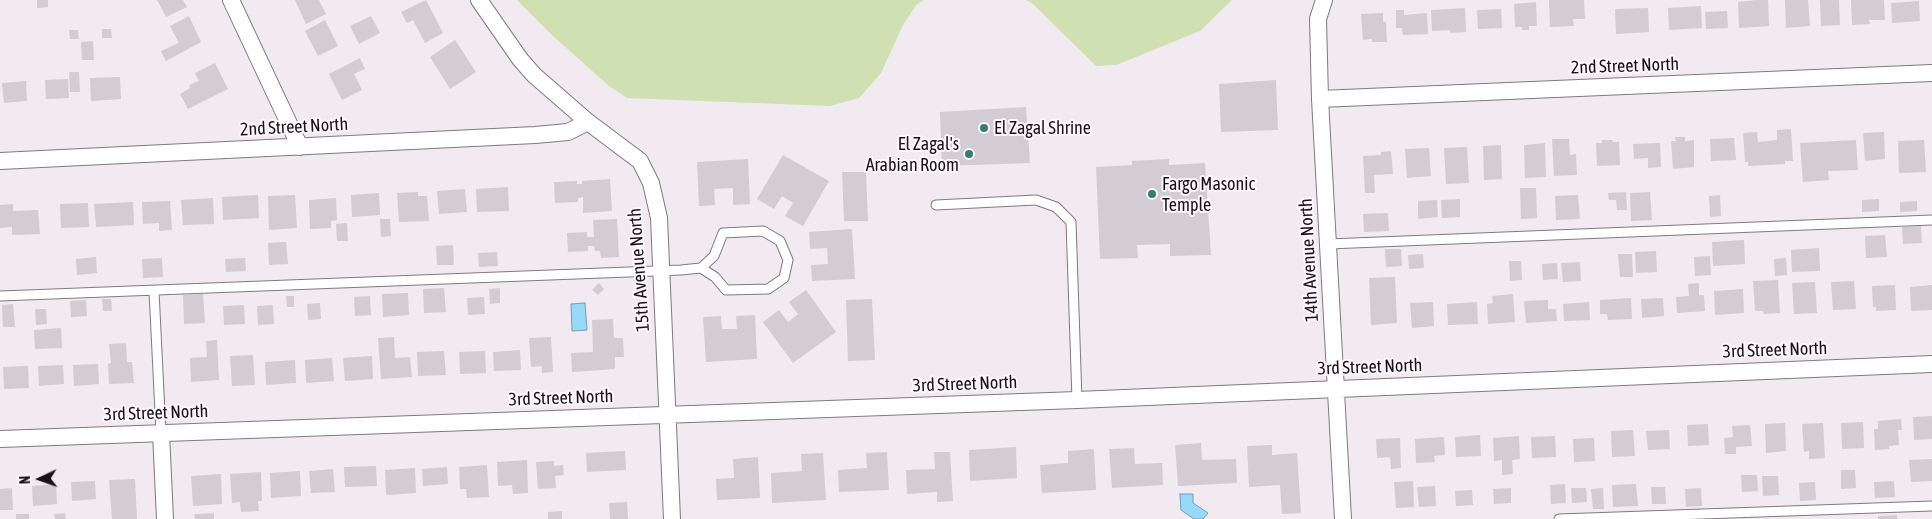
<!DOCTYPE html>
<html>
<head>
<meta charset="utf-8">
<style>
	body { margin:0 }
	#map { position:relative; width:1932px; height:519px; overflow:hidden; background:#f1eaf1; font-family:"Asap Condensed",sans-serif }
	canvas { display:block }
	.north { position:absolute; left:15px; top:454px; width:50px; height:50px; -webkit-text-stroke:4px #fff7fe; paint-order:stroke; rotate:267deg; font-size:14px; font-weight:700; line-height:20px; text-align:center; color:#161416 }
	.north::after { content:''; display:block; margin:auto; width:18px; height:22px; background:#161416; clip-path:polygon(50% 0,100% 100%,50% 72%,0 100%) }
</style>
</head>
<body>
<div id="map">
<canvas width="1932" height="519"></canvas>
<div class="north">N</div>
</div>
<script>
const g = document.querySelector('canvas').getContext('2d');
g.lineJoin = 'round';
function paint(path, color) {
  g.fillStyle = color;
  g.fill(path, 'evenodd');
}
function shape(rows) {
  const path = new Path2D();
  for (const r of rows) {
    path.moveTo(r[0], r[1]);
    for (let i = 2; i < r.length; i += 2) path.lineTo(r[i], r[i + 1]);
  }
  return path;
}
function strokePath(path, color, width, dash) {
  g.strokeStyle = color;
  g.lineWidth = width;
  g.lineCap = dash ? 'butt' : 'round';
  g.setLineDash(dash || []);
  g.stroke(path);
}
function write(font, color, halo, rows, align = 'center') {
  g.font = font + ' "Asap Condensed",sans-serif';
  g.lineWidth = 4;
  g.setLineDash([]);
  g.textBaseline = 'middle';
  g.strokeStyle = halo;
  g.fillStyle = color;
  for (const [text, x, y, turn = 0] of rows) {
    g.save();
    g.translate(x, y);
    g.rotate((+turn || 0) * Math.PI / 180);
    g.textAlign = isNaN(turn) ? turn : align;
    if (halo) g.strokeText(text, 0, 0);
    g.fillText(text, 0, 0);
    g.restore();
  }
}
const green = shape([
	[517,0,924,0,916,5,903,25,881,73,859,98,830,106,627,98,609,86,553,36],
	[1026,0,1232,0,1200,31,1116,65,1096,66,1032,3]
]);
const water = shape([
	[585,303,587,330,572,331,571,304,585,303],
	[1180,494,1193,494,1193,503,1208,513,1203,519,1194,519,1181,510,1180,494]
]);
const building = shape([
	[37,0,48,0,48,7,37,8],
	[157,0,183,0,187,7,166,17],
	[295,0,319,0,326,14,306,24],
	[426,0,443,33,425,43,413,20,407,23,401,12],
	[1549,0,1584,0,1585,19,1573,19,1574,26,1550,27],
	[1756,0,1768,0,1769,26,1739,28,1738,2],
	[1785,0,1808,0,1810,26,1786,28],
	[1820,0,1839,0,1840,25,1821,26],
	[1851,0,1884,0,1885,20,1869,20,1870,24,1852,25],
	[1919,1,1920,21,1892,23,1891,3],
	[1536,2,1537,26,1529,26,1529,30,1522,30,1522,27,1515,27,1514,4],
	[1701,6,1702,28,1669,30,1668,8],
	[1465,8,1466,32,1450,33,1450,30,1432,31,1431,10],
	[1648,8,1649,32,1616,34,1615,9],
	[1501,9,1502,28,1478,29,1477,10],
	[1396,10,1404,10,1404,15,1427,13,1428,34,1403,35,1402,28,1396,28],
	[1727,11,1728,28,1706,29,1705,12],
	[1383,13,1383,22,1386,22,1387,42,1372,42,1372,39,1363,40,1361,14],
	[189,16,201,42,166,61,161,51,179,43,170,26],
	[371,16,380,33,359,44,350,26],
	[325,20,338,46,318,56,305,31],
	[102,29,111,29,112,38,102,38],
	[69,30,78,30,79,39,70,39],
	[455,40,476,72,450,89,430,57],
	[93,41,94,60,82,60,81,42],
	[360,58,365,69,354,74,362,90,342,100,329,74],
	[215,63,228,89,188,109,180,94,190,88,189,85,199,81,195,73],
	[69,72,79,72,80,92,70,92],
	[120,77,121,99,91,101,90,78],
	[68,79,69,98,46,99,45,80],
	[1276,80,1278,130,1221,132,1219,84],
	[26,81,27,101,4,103,2,83],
	[1026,107,1030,163,942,166,940,112],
	[1791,129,1793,161,1785,161,1785,164,1748,166,1748,162,1745,162,1743,133,1757,132,1758,142,1777,140,1777,130],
	[1884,132,1885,159,1865,161,1863,133],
	[1675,137,1685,137,1685,141,1694,140,1694,167,1673,169,1671,141,1676,141],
	[1734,138,1736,160,1711,161,1710,139],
	[1552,139,1569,139,1570,155,1576,154,1577,175,1554,176],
	[1602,140,1612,140,1613,142,1619,142,1620,165,1597,166,1596,143,1602,143],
	[1856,140,1858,170,1828,171,1829,180,1803,182,1800,143],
	[1924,140,1926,172,1899,173,1898,141],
	[1545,143,1546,177,1525,178,1524,145],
	[1660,143,1661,167,1648,168,1648,158,1634,159,1633,144],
	[1501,145,1502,179,1484,180,1483,146],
	[1467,147,1469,183,1446,184,1444,148],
	[1429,148,1431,176,1407,178,1405,149],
	[1391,151,1393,174,1374,175,1375,193,1365,193,1363,156,1381,155,1381,152],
	[783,155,829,181,803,226,785,216,793,203,782,196,774,209,757,199],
	[748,159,750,204,733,205,733,188,714,189,715,205,699,206,697,162],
	[1169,159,1169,165,1205,163,1211,255,1170,256,1170,244,1137,245,1138,258,1100,259,1096,167,1132,165,1132,161],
	[842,172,866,172,868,221,844,221],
	[610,179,612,211,583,213,583,197,578,198,578,202,555,203,554,182,577,181,577,184,582,184,582,181],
	[508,187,509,211,477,212,476,189],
	[1520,188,1536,188,1537,218,1521,219],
	[465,189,467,212,439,214,437,191],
	[418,192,418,196,427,196,429,221,399,222,397,193],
	[1626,192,1627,210,1617,210,1616,200,1609,200,1608,193],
	[1650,192,1652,220,1631,221,1630,193],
	[379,193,380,215,352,217,351,195],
	[258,195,259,218,223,220,222,197],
	[295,195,297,228,269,230,268,196],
	[1578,195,1580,219,1556,220,1555,196],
	[1720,195,1721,216,1710,217,1709,196],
	[213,198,214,224,183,225,181,200],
	[336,198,337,220,331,221,331,228,310,229,309,200],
	[1460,199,1460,217,1442,218,1441,200],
	[1879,199,1879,211,1862,212,1862,200],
	[1437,200,1438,217,1418,219,1418,201],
	[170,201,172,230,159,231,159,223,143,224,142,202],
	[1917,201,1917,211,1900,212,1900,202],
	[133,202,134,225,96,227,94,204],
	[88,203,89,227,61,228,60,204],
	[13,204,13,211,38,210,40,234,12,235,12,227,0,228,0,205],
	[1388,213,1389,231,1364,232,1363,214],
	[380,219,390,219,391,236,381,237],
	[617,219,619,257,601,258,600,251,595,251,594,246,588,246,588,251,568,252,567,233,587,232,587,237,594,237,593,220],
	[347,223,348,241,337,241,336,224],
	[1921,226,1922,243,1903,244,1902,227],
	[852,229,855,279,812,281,811,265,828,264,827,248,810,249,809,232],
	[1885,235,1887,257,1866,258,1865,236],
	[1744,240,1745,264,1713,266,1712,242],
	[286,242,288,264,269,265,268,243],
	[453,245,454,265,437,265,436,246],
	[1819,248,1820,271,1792,272,1791,250],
	[1385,249,1401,249,1402,266,1386,267],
	[1656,251,1657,272,1636,273,1635,252],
	[497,252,498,266,479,267,478,253],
	[1423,254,1424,268,1409,269,1408,255],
	[1618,254,1632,254,1633,277,1620,277],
	[1710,256,1711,275,1695,276,1694,257],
	[96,257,97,273,77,275,76,259],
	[162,258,163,277,143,278,142,259],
	[245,258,246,271,226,272,225,259],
	[1786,258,1787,275,1775,276,1774,259],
	[1509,261,1521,261,1522,280,1510,281],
	[1580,262,1581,281,1563,282,1561,263],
	[1557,263,1558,279,1543,280,1542,264],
	[1395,277,1397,323,1371,325,1369,278],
	[1778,280,1780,313,1764,314,1763,311,1755,311,1753,281],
	[1854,281,1856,309,1833,310,1831,282],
	[1815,282,1817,313,1794,314,1792,283],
	[599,283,604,289,598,295,592,290],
	[1699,283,1699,295,1704,295,1705,311,1677,313,1676,297,1689,296,1688,284],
	[1895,285,1896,310,1876,311,1876,307,1873,307,1872,286],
	[1932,285,1932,310,1911,311,1910,287],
	[444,288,446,312,424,313,423,289],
	[500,288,500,303,490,304,489,289],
	[1743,289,1744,313,1715,315,1714,291],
	[806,290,836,332,793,363,763,322,779,310,788,322,798,314,789,302],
	[408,293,409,315,383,317,382,294],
	[203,294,205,323,184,324,183,295],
	[1513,294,1515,322,1488,324,1487,304,1493,303,1492,296],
	[286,296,294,296,294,307,287,307],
	[370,296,371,315,355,316,354,297],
	[484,297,485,314,468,315,467,298],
	[1631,298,1632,319,1608,320,1607,314,1600,314,1600,300],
	[1663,298,1664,316,1642,318,1641,299],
	[102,299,111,299,112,311,103,311],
	[872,299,875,360,848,361,846,300],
	[86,300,87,316,71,317,70,301],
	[1548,300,1548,309,1556,309,1557,321,1526,323,1524,301],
	[1433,302,1434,326,1412,328,1410,303],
	[1477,302,1478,324,1448,325,1447,304],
	[1589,302,1590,320,1564,321,1563,304],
	[320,303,321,319,308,320,307,304],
	[13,304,15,327,3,327,2,305],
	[244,305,245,324,224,325,223,306],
	[273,305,274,324,258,325,257,306],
	[35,309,46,309,47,324,36,325],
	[755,315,757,359,706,362,703,317,721,316,722,329,737,329,736,316],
	[613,319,614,338,623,338,624,357,615,357,615,369,572,372,571,353,593,352,592,320],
	[61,328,62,348,35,349,34,330],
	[394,337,395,358,410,357,412,377,381,379,378,338],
	[551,337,553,372,542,373,542,366,531,367,529,338],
	[217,340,219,380,191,382,190,358,207,357,206,341],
	[126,343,127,362,132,362,134,383,109,384,108,364,111,363,109,344],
	[520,350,521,370,494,371,493,352],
	[444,351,446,375,418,376,417,352],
	[485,351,486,373,460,374,459,352],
	[253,355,255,385,232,386,230,356],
	[372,356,373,379,345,381,343,358],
	[332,358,334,381,306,383,305,360],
	[295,360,296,383,266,385,265,362],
	[98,364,99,384,74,386,73,365],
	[63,365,64,384,39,386,38,366],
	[28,366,29,388,4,389,3,367],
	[1932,416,1932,439,1914,440,1913,417],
	[1901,419,1902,430,1898,430,1899,445,1889,446,1889,449,1875,450,1874,429,1878,429,1878,421],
	[1863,422,1864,448,1842,449,1841,423],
	[1785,423,1786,451,1766,453,1765,424],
	[1823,423,1825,458,1809,459,1809,451,1804,452,1802,424],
	[1708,424,1709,445,1688,446,1687,425],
	[1750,425,1752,446,1736,447,1736,454,1725,454,1724,438,1733,437,1732,426],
	[1633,430,1635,456,1612,457,1611,431],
	[1669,430,1670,449,1648,450,1646,431],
	[1480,435,1481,456,1456,457,1455,437],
	[1519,436,1520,459,1512,460,1513,474,1502,475,1502,460,1494,461,1493,438],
	[1555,436,1556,457,1532,458,1531,437],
	[1444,437,1445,455,1434,456,1435,462,1416,463,1415,439],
	[1400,438,1401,468,1391,469,1390,457,1377,458,1376,439],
	[1594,438,1595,461,1574,462,1573,439],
	[1201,443,1202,460,1236,459,1237,483,1178,486,1175,445],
	[1272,445,1272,455,1297,453,1301,513,1282,514,1280,485,1249,487,1247,446],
	[1016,447,1017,478,970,481,969,450],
	[1134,448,1135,464,1162,463,1163,485,1112,488,1109,449],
	[1094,449,1096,490,1042,493,1040,465,1068,463,1068,451],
	[625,451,626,470,587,472,586,453],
	[887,452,889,490,839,492,838,470,867,468,866,453],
	[934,452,950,452,953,501,937,502,937,492,907,494,906,470,935,469],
	[823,453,826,500,772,503,771,473,802,471,801,454],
	[758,457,760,498,717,500,716,479,734,478,733,459],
	[1932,459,1932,481,1911,482,1909,460],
	[527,460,528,493,513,494,512,485,498,486,497,462],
	[554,461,554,466,563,465,564,475,555,476,556,488,538,489,536,462],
	[487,465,489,497,467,498,466,489,460,489,459,467],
	[376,466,377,486,345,487,344,467],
	[447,467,448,484,423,486,422,469],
	[415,468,416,493,386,495,385,470],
	[333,469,335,492,311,493,309,471],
	[1841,470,1855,470,1856,488,1841,489],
	[300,471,301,496,271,498,270,473],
	[261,472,262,501,258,501,259,511,241,512,240,502,232,503,230,474],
	[221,474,222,504,193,506,191,476],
	[1741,475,1757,475,1758,491,1742,492],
	[1762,476,1778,476,1779,495,1763,496],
	[135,479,137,519,112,519,109,480],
	[95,481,96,499,72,501,71,482],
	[1413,481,1414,507,1396,508,1394,482],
	[1894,481,1895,497,1875,498,1874,482],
	[1815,482,1816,500,1800,501,1799,483],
	[56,484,57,504,33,506,32,486],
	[1565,484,1566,503,1551,504,1550,485],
	[1636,484,1638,506,1613,507,1612,485],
	[1435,486,1436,506,1419,507,1417,487],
	[1651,487,1665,487,1666,504,1652,504],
	[12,488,13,510,0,510,0,489],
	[1511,488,1511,503,1494,504,1493,489],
	[1571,488,1586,488,1587,502,1572,503],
	[1603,488,1604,509,1593,509,1591,489],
	[1701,488,1702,506,1686,507,1685,489],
	[1472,490,1473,505,1456,506,1455,491],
	[627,502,628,519,610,519,609,503],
	[562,511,562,519,548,519,548,512],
	[65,513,66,519,55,519,54,514],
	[214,513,214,519,195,519,194,514],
	[16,514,29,514,29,519,16,519],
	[1897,515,1897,519,1878,519,1878,516]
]);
const service = shape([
	[936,205,1036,200,1056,207,1071,222,1077,400],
	[1328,244,1932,220],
	[154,291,161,433],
	[0,296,681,270,701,268,714,256,723,233,763,231,780,241,788,260,784,278,768,289,726,290,715,277,701,268],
	[1559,519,1932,506]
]);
const minor = shape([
	[231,0,300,147],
	[479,0,520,59,534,75,588,122,640,161,651,183,659,218,672,519],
	[1324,0,1318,19,1320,99,1343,519],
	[1320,99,1932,73],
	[0,161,535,135,568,132,588,122],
	[161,433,165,519],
	[0,439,1077,400,1932,364]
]);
const markers = [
	[984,128,5,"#387c6f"],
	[969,154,5,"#387c6f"],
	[1152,194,5,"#387c6f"]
];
const streetNames = [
	["2nd Street North",1625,66,-2],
	["2nd Street North",294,127,-3],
	["14th Avenue North",1309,260,-93],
	["15th Avenue North",639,270,-94],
	["3rd Street North",1775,350,-2],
	["3rd Street North",1370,367,-2],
	["3rd Street North",965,384,-2],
	["3rd Street North",561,398,-2],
	["3rd Street North",156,413,-2]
];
const poiNames = [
	["El Zagal Shrine",994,128],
	["El Zagal's",959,144,"right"],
	["Arabian Room",959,165,"right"],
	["Fargo Masonic",1162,184],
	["Temple",1162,205]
];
paint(green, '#cfe1b2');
paint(water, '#98d9f8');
strokePath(water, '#719eb4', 1);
paint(building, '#d3ccd2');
strokePath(service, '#807980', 11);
strokePath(minor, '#807980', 18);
strokePath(service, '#fff', 9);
strokePath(minor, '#fff', 16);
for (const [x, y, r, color] of markers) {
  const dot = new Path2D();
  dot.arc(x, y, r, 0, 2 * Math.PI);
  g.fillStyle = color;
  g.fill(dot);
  strokePath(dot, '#fff7fe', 2);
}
write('18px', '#161416', '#fff7fe', streetNames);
write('18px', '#161416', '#fff7fe', poiNames, 'left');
</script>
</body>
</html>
